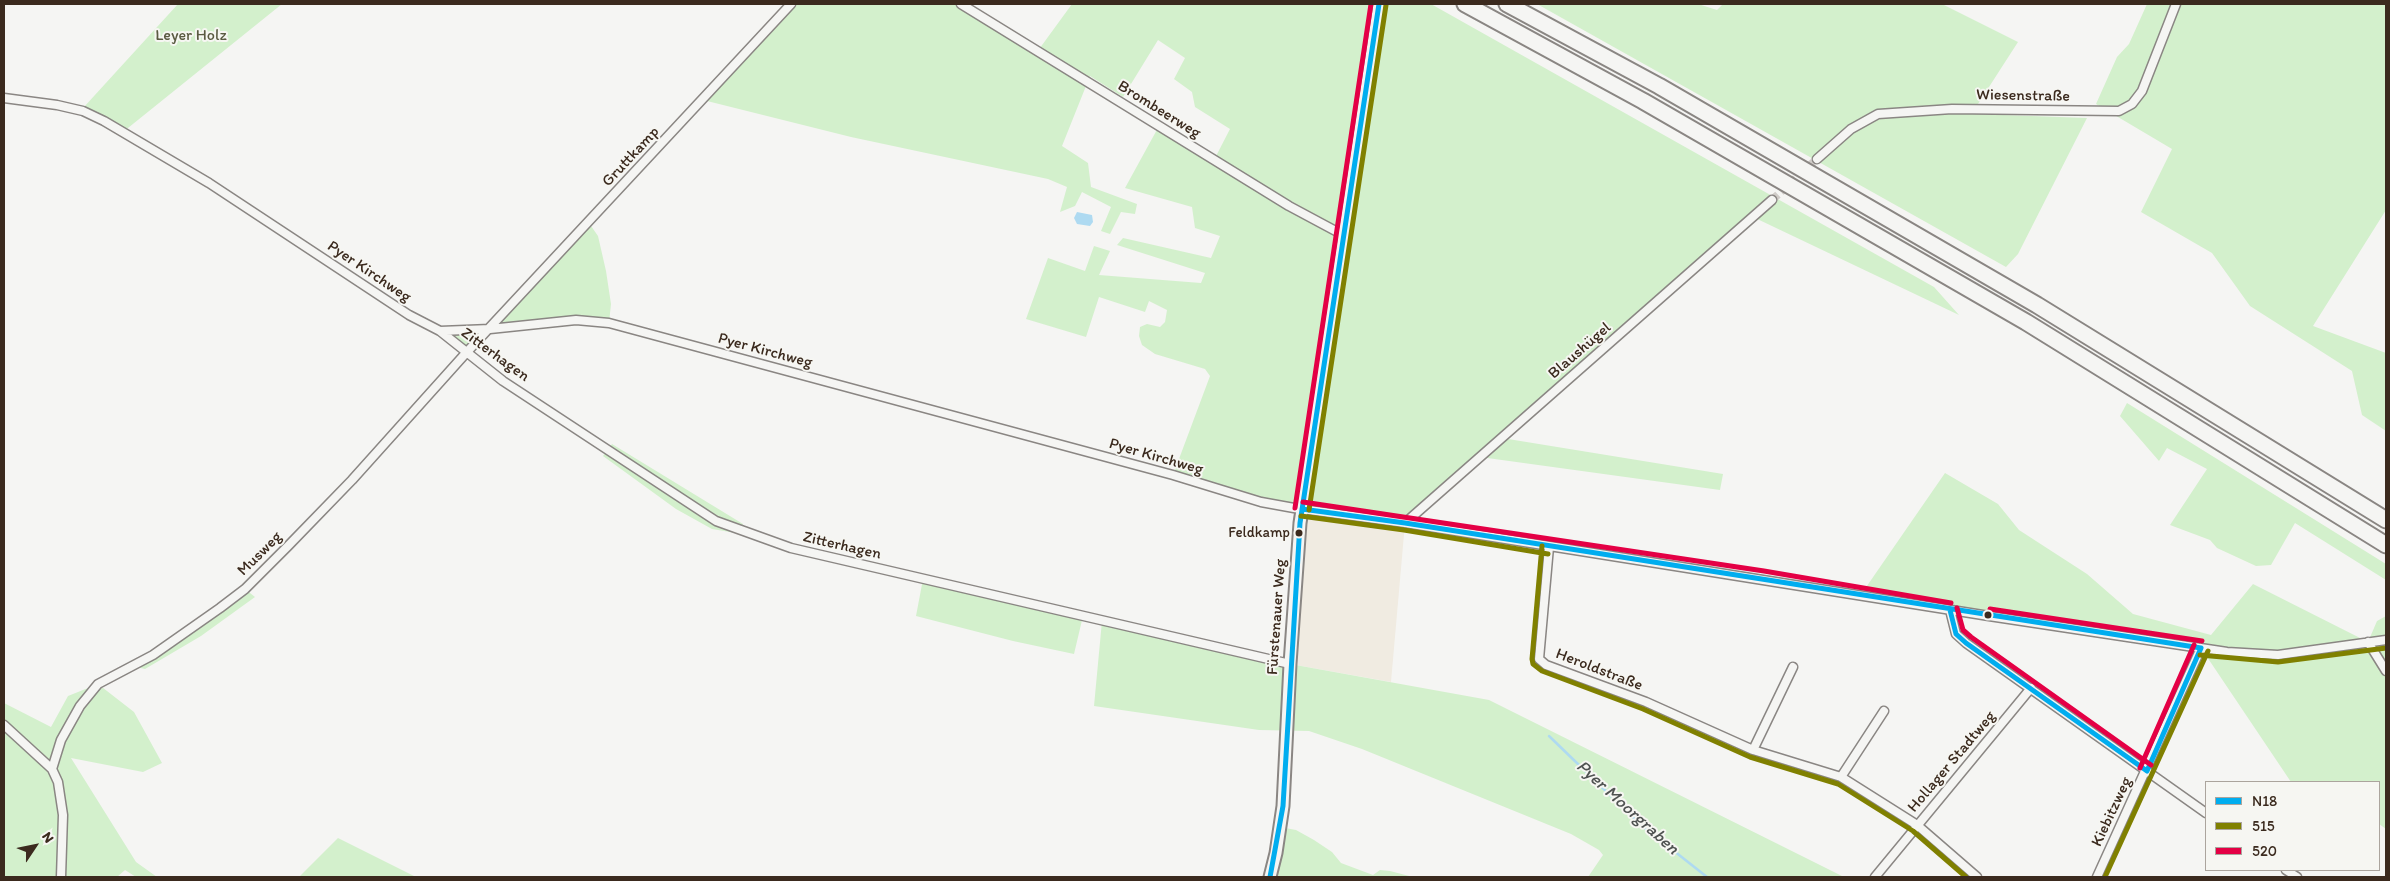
<!DOCTYPE html>
<html>
<head>
<meta charset="utf-8">
<style>
	body { margin:0 }
	#map { position:relative; width:2390px; height:881px; overflow:hidden; background:#f5f5f3; font-family:Itim,sans-serif }
	canvas { display:block }
	.frame { position:absolute; inset:0; border:5px solid #3b2a1e; pointer-events:none }
	.legend { position:absolute; left:2205px; top:781px; width:175px; height:90px; box-sizing:border-box; background:#f6f6f2; border:1px solid #aba49d; margin:0; padding:6px 9px; list-style:none; font-size:15px; color:#3b2a1e }
	.legend li { display:flex; align-items:center; gap:10px; height:25px }
	.legend b { width:25px; border:1px solid #aba49d }
	.north { position:absolute; left:10px; top:821px; width:50px; height:50px; -webkit-text-stroke:4px #f6f6f2; paint-order:stroke; rotate:56deg; font-size:14px; font-weight:700; line-height:20px; text-align:center; color:#3b2a1e }
	.north::after { content:''; display:block; margin:auto; width:18px; height:22px; background:#3b2a1e; clip-path:polygon(50% 0,100% 100%,50% 72%,0 100%) }
</style>
</head>
<body>
<div id="map">
<canvas width="2390" height="881"></canvas>
<div class="frame"></div>
<ul class="legend">
<li><b style="height:6px;background:#00adef"></b>N18</li>
<li><b style="height:6px;background:#808000"></b>515</li>
<li><b style="height:6px;background:#e40045"></b>520</li>
</ul>
<div class="north">N</div>
</div>
<script>
const g = document.querySelector('canvas').getContext('2d');
g.lineJoin = 'round';
function paint(path, color) {
  g.fillStyle = color;
  g.fill(path, 'evenodd');
}
function shape(rows) {
  const path = new Path2D();
  for (const r of rows) {
    path.moveTo(r[0], r[1]);
    for (let i = 2; i < r.length; i += 2) path.lineTo(r[i], r[i + 1]);
  }
  return path;
}
function strokePath(path, color, width, dash) {
  g.strokeStyle = color;
  g.lineWidth = width;
  g.lineCap = dash ? 'butt' : 'round';
  g.setLineDash(dash || []);
  g.stroke(path);
}
function write(font, color, halo, rows, align = 'center') {
  g.font = font + ' Itim,sans-serif';
  g.lineWidth = 4;
  g.setLineDash([]);
  g.textBaseline = 'middle';
  g.strokeStyle = halo;
  g.fillStyle = color;
  for (const [text, x, y, turn = 0] of rows) {
    g.save();
    g.translate(x, y);
    g.rotate((+turn || 0) * Math.PI / 180);
    g.textAlign = isNaN(turn) ? turn : align;
    if (halo) g.strokeText(text, 0, 0);
    g.fillText(text, 0, 0);
    g.restore();
  }
}
const built = shape([
	[1302,509,1405,523,1391,682,1290,664]
]);
const green = shape([
	[178,4,282,4,123,132,84,107],
	[793,4,958,4,1037,52,1072,4,1431,4,1934,287,1959,315,1753,217,1502,438,1723,474,1720,490,1480,457,1405,523,1294,508,1173,475,1210,376,1205,369,1155,354,1142,345,1139,336,1140,327,1147,324,1160,327,1165,322,1167,310,1149,301,1145,312,1099,297,1086,337,1026,319,1048,258,1085,271,1094,246,1110,251,1099,275,1201,283,1205,273,1117,245,1123,238,1211,258,1220,236,1195,228,1192,207,1125,188,1159,126,1214,160,1230,129,1195,107,1192,92,1174,79,1185,58,1158,40,1123,97,1090,76,1062,146,1088,163,1091,187,1137,204,1135,214,1121,212,1110,234,1101,231,1111,207,1082,192,1075,206,1060,212,1067,187,1048,179,851,137,703,100],
	[1537,4,1698,4,1717,10,1723,4,1942,4,2018,42,1978,104,1976,114,2087,118,2018,254,2006,267],
	[2147,4,2386,4,2386,210,2313,326,2386,353,2386,431,2362,415,2352,371,2250,306,2212,253,2141,212,2172,149,2096,104,2117,57,2129,44],
	[589,223,598,236,606,271,611,304,609,323,576,320,490,329,466,353,440,331,490,329],
	[2127,403,2386,564,2386,580,2295,523,2271,565,2256,566,2217,548,2210,540,2170,525,2207,469,2167,448,2159,461,2120,416],
	[612,444,743,524,742,534,712,529,676,509,603,456],
	[1945,473,1998,504,2019,530,2087,574,2133,614,2211,635,2253,584,2368,642,2377,621,2386,616,2386,829,2379,824,2379,782,2291,782,2201,648,1860,596],
	[923,579,1290,664,1489,700,1844,877,1588,877,1603,855,1599,850,1571,834,1362,749,1309,731,1259,730,1094,706,1102,621,1083,616,1074,654,1013,641,916,616],
	[245,589,255,597,201,636,145,669,132,666],
	[98,684,134,712,162,763,143,772,71,758,136,862,157,877,136,877,125,870,117,877,4,877,4,703,51,727,68,696],
	[1280,827,1296,830,1314,840,1332,852,1341,863,1373,875,1380,870,1390,871,1413,877,1270,877],
	[338,838,416,877,299,877]
]);
const water = shape([
	[1077,212,1092,215,1093,222,1090,226,1077,224,1074,218]
]);
const stream = shape([
	[1549,736,1641,825,1707,877]
]);
const streetTunnel = shape([
	[1772,200,1817,159]
]);
const street = shape([
	[961,4,1289,206,1345,236],
	[4,98,57,105,83,111,104,121,209,183,409,315,440,331,490,329,576,320,609,323,1173,475,1261,502,1294,508,1405,523,1989,616,2227,652,2278,655,2386,640],
	[1817,159,1851,129,1878,114,1952,109,2119,111,2132,104,2142,91,2176,4],
	[440,331,503,381,716,521,791,548,1290,664],
	[1405,523,1772,200],
	[1549,547,1539,659,1546,665,1646,702,1753,750,1841,777,1917,825,1977,877],
	[1950,610,1956,634,1966,643,2206,813],
	[2368,642,2386,671],
	[4,725,52,769],
	[1753,750,1793,667],
	[1841,777,1884,711],
	[2286,870,2297,877],
	[61,877,63,815,58,782,52,769,61,740,80,706,98,684,153,655,220,608,245,589,288,546,352,480,466,353,791,4],
	[1875,877,2031,688],
	[2097,877,2201,648]
]);
const secondary = shape([
	[1270,877,1276,853,1283,806,1290,664,1300,523,1379,4]
]);
const highway = shape([
	[1465,4,1643,101,2026,322,2386,545],
	[1507,4,1659,86,2037,305,2386,520]
]);
const bus1 = shape([
	[1302,509,1405,523,2201,648],
	[1950,610,1956,634,1966,643,2147,771],
	[2147,771,2201,648],
	[1270,877,1283,806,1300,523,1379,4]
]);
const bus2 = shape([
	[1309,510,1386,5],
	[1301,516,1404,530,1548,554],
	[1542,546,1532,659,1533,664,1542,671,1643,709,1750,757,1838,784,1913,831,1966,877],
	[2200,655,2278,662,2386,648],
	[2105,877,2208,651]
]);
const bus3 = shape([
	[1303,502,1764,571,1951,603],
	[1295,508,1371,4],
	[1957,608,1963,630,1971,637,2151,765],
	[1990,609,2202,641],
	[2140,768,2194,645]
]);
const markers = [
	[1299,533,4.5,"#3b2a1e"],
	[1988,615,4.5,"#3b2a1e"]
];
const busNames = [
	["Feldkamp",1290,533]
];
const parkNames = [
	["Leyer Holz",191,36]
];
const streetNames = [
	["Wiesenstraße",2023,96,1],
	["Brombeerweg",1159,110,32],
	["Gruttkamp",631,157,-47],
	["Pyer Kirchweg",369,272,34],
	["Pyer Kirchweg",765,351,15],
	["Blaushügel",1580,351,-41],
	["Zitterhagen",495,355,36],
	["Pyer Kirchweg",1156,457,16],
	["Zitterhagen",842,546,13],
	["Musweg",260,554,-45],
	["Fürstenauer Weg",1277,617,-86],
	["Heroldstraße",1599,670,21],
	["Hollager Stadtweg",1952,762,-50],
	["Kiebitzweg",2112,812,-65]
];
const waterNames = [
	["Pyer Moorgraben",1627,808,42]
];
paint(built, '#f0ebe1');
paint(green, '#d3f0cc');
paint(water, '#aedaf1');
strokePath(stream, '#aedaf1', 2.5);
strokePath(streetTunnel, '#d0ccc8', 8, [8, 4]);
strokePath(street, '#8a8683', 11);
strokePath(secondary, '#8a8683', 15);
strokePath(highway, '#8a8683', 19);
strokePath(street, '#f5f5f3', 8);
strokePath(secondary, '#f5f5f3', 11);
strokePath(highway, '#f5f5f3', 15);
strokePath(bus1, '#00adef', 5);
strokePath(bus2, '#808000', 5);
strokePath(bus3, '#e40045', 5);
for (const [x, y, r, color] of markers) {
  const dot = new Path2D();
  dot.arc(x, y, r, 0, 2 * Math.PI);
  g.fillStyle = color;
  g.fill(dot);
  strokePath(dot, '#f6f6f2', 2);
}
write('15px', '#3b2a1e', '#f6f6f2', busNames, 'right');
write('16px', '#5a5a42', '#f6f6f2', parkNames);
write('16px', '#3b2a1e', '#f6f6f2', streetNames);
write('italic 18px', '#505352', '#f6f6f2', waterNames);
</script>
</body>
</html>
